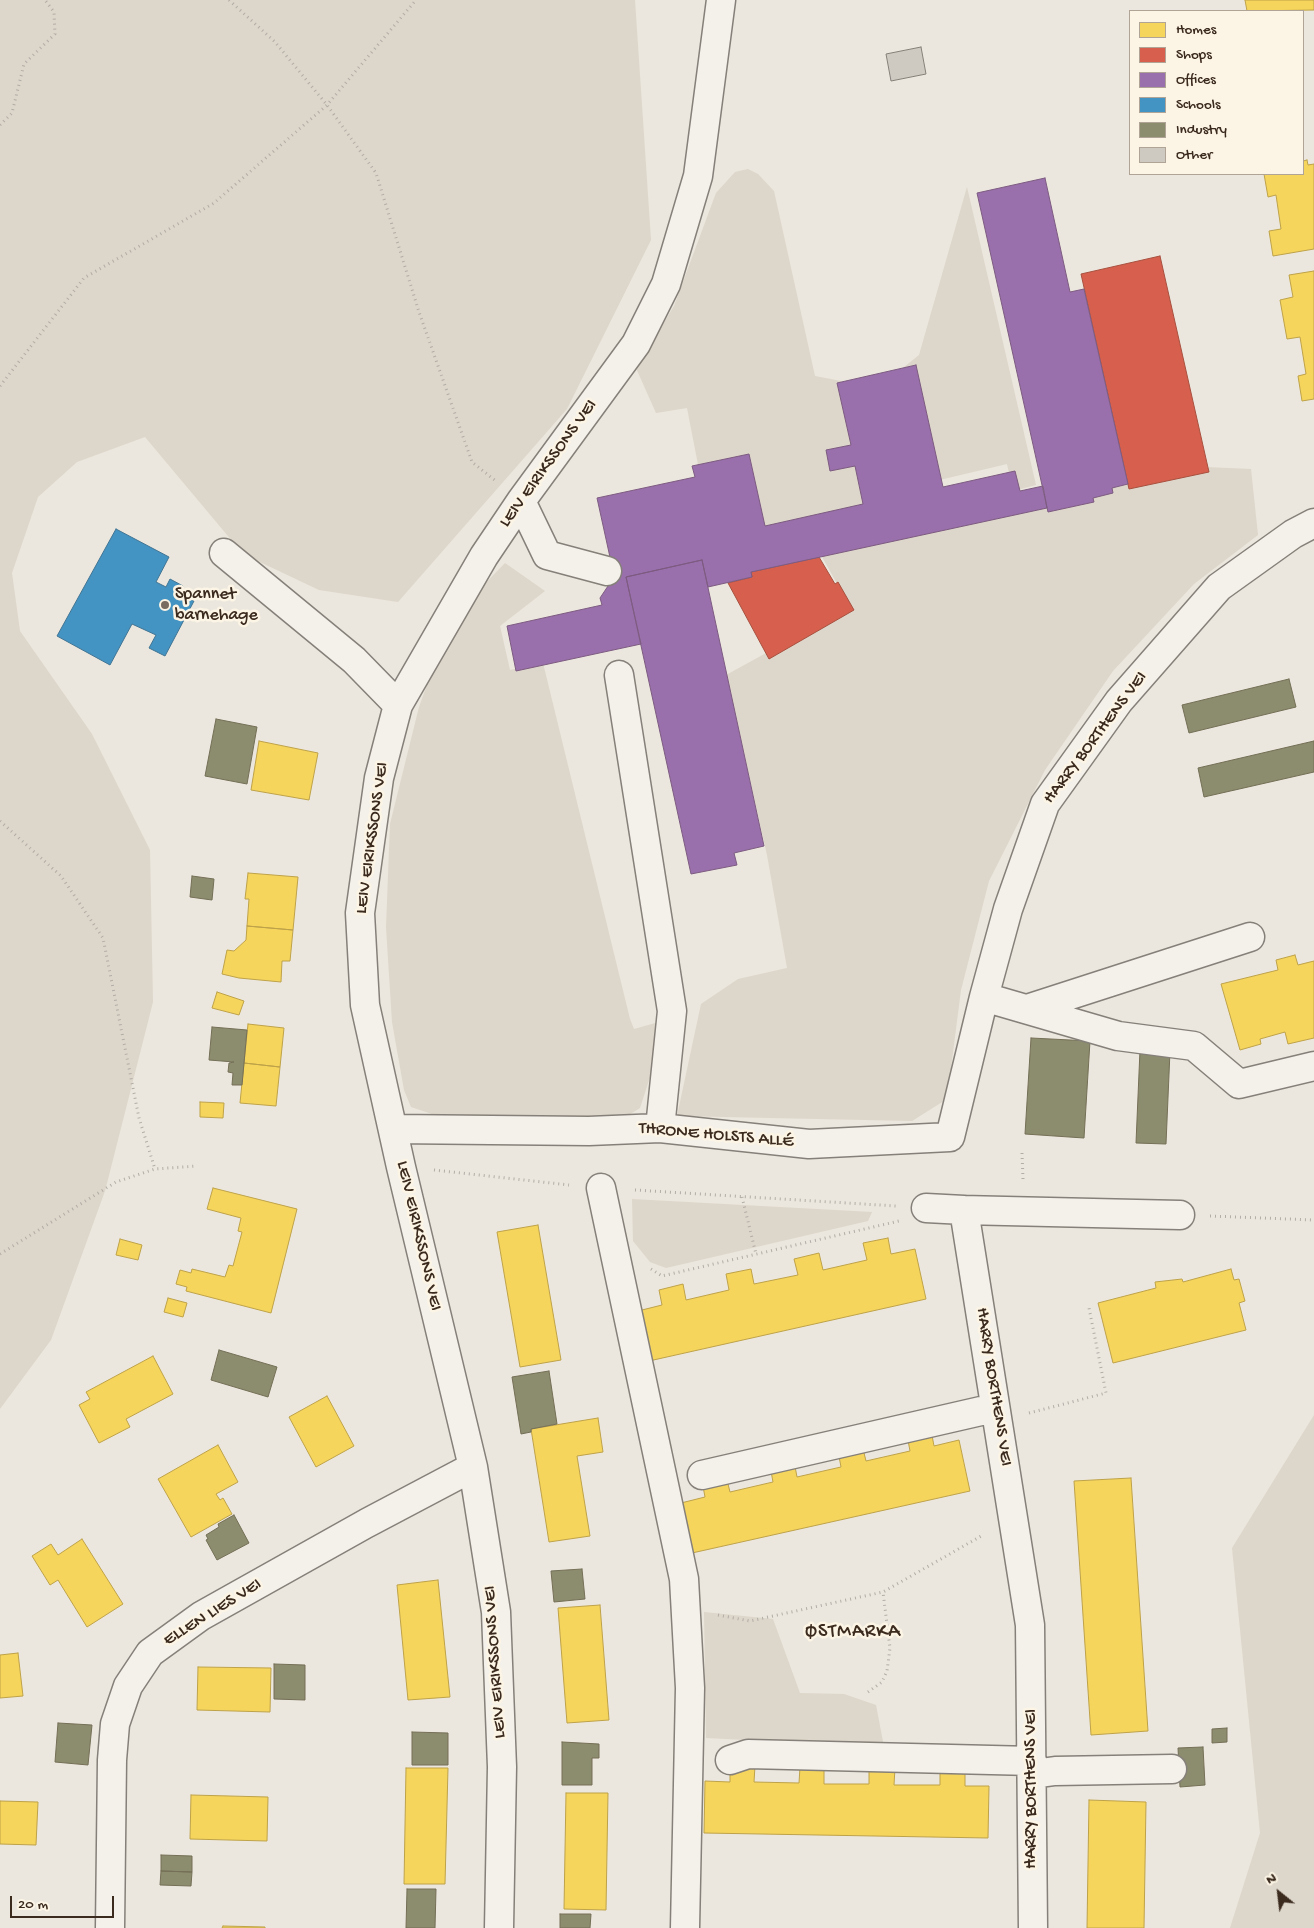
<!DOCTYPE html>
<html>
<head>
<meta charset="utf-8">
<style>
	body { margin:0 }
	#map { position:relative; width:1314px; height:1928px; overflow:hidden; background:#ebe7de; font-family:"Gochi Hand",sans-serif }
	canvas { display:block }
	.legend { position:absolute; left:1129px; top:10px; width:175px; height:165px; box-sizing:border-box; background:#fcf5e5; border:1px solid #afa495; margin:0; padding:6px 9px; list-style:none; font-size:15px; color:#3b2a1e }
	.legend li { display:flex; align-items:center; gap:10px; height:25px }
	.legend b { width:25px; border:1px solid #afa495 }
	.north { position:absolute; left:1254px; top:1868px; width:50px; height:50px; -webkit-text-stroke:4px #fcf5e5; paint-order:stroke; rotate:331deg; font-size:14px; font-weight:700; line-height:20px; text-align:center; color:#3b2a1e }
	.north::after { content:''; display:block; margin:auto; width:18px; height:22px; background:#3b2a1e; clip-path:polygon(50% 0,100% 100%,50% 72%,0 100%) }
	.scale { position:absolute; left:10px; top:1896px; width:104px; height:22px; box-sizing:border-box; border:2px solid #3b2a1e; border-top:0; padding-left:6px; font-size:15px; line-height:18px; white-space:nowrap; color:#3b2a1e; -webkit-text-stroke:4px #fcf5e5; paint-order:stroke }
</style>
</head>
<body>
<div id="map">
<canvas width="1314" height="1928"></canvas>
<ul class="legend">
<li><b style="height:14px;background:#f6d55c"></b>Homes</li>
<li><b style="height:14px;background:#d6604d"></b>Shops</li>
<li><b style="height:14px;background:#9970ab"></b>Offices</li>
<li><b style="height:14px;background:#4393c3"></b>Schools</li>
<li><b style="height:14px;background:#8c8c6e"></b>Industry</li>
<li><b style="height:14px;background:#cecac2"></b>Other</li>
</ul>
<div class="north">N</div>
<div class="scale">20 m</div>
</div>
<script>
const g = document.querySelector('canvas').getContext('2d');
g.lineJoin = 'round';
function paint(path, color) {
  g.fillStyle = color;
  g.fill(path, 'evenodd');
}
function shape(rows) {
  const path = new Path2D();
  for (const r of rows) {
    path.moveTo(r[0], r[1]);
    for (let i = 2; i < r.length; i += 2) path.lineTo(r[i], r[i + 1]);
  }
  return path;
}
function strokePath(path, color, width, dash) {
  g.strokeStyle = color;
  g.lineWidth = width;
  g.lineCap = dash ? 'butt' : 'round';
  g.setLineDash(dash || []);
  g.stroke(path);
}
function write(font, color, halo, rows, align = 'center') {
  g.font = font + ' "Gochi Hand",sans-serif';
  g.lineWidth = 5;
  g.setLineDash([]);
  g.textBaseline = 'middle';
  g.strokeStyle = halo;
  g.fillStyle = color;
  for (const [text, x, y, turn = 0] of rows) {
    g.save();
    g.translate(x, y);
    g.rotate((+turn || 0) * Math.PI / 180);
    g.textAlign = isNaN(turn) ? turn : align;
    if (halo) g.strokeText(text, 0, 0);
    g.fillText(text, 0, 0);
    g.restore();
  }
}
const green = shape([
	[0,0,635,0,651,240,567,409,398,602,319,590,243,554,145,437,77,462,38,497,12,573,20,631,92,734,150,850,153,1002,105,1191,51,1340,0,1409],
	[748,169,758,174,774,191,815,376,841,381,869,505,755,531,700,475,687,408,656,413,636,368,674,306,716,193,735,172],
	[967,187,1036,485,1013,491,1007,464,931,482,904,367,919,355],
	[1205,467,1251,469,1258,535,1194,584,1113,671,1045,770,989,881,961,990,947,1099,912,1121,677,1116,701,1004,738,979,787,968,767,855,726,675,850,607,821,555],
	[505,563,545,591,500,626,510,670,543,663,630,1019,634,1029,659,1022,660,1046,640,1108,619,1121,441,1117,411,1107,404,1090,392,1022,386,927,390,824,419,707,451,619],
	[632,1199,872,1212,868,1221,666,1268,650,1262,633,1241],
	[1314,1415,1314,1928,1230,1928,1260,1833,1232,1548],
	[704,1612,773,1619,800,1693,844,1694,876,1705,884,1747,706,1738]
]);
const homes = shape([
	[1245,0,1314,0,1314,10,1247,11,1245,0],
	[1307,160,1308,165,1314,164,1314,249,1273,256,1269,231,1281,229,1276,195,1268,197,1264,174,1303,174,1303,161,1307,160],
	[1314,271,1314,399,1302,401,1298,376,1306,374,1300,337,1287,339,1280,300,1293,297,1289,275,1314,271],
	[259,741,318,753,309,800,251,790,259,741],
	[248,873,298,877,293,930,247,926,249,899,245,899,248,873],
	[247,926,293,930,290,961,282,961,281,982,239,978,222,974,227,950,234,951,246,940,247,926],
	[1295,955,1298,965,1314,961,1314,1038,1288,1044,1285,1032,1260,1039,1261,1044,1240,1050,1221,984,1278,970,1276,960,1295,955],
	[217,992,244,1001,239,1015,212,1008,217,992],
	[248,1024,284,1028,280,1067,244,1063,248,1024],
	[244,1063,280,1067,276,1106,240,1103,244,1063],
	[200,1102,224,1103,223,1118,200,1117,200,1102],
	[213,1188,297,1209,271,1313,186,1291,187,1287,176,1284,180,1270,191,1273,192,1269,225,1277,229,1265,233,1266,242,1232,238,1231,241,1218,207,1209,213,1188],
	[538,1225,561,1360,520,1367,497,1232,538,1225],
	[888,1238,891,1254,915,1249,926,1299,649,1361,638,1311,662,1305,659,1290,683,1284,686,1300,729,1290,726,1274,751,1269,754,1284,798,1275,794,1259,819,1253,823,1270,867,1260,863,1243,888,1238],
	[120,1239,142,1245,138,1260,116,1255,120,1239],
	[1231,1269,1234,1280,1239,1279,1245,1301,1239,1303,1246,1330,1113,1363,1098,1303,1156,1288,1155,1282,1182,1279,1183,1282,1231,1269],
	[168,1298,187,1303,183,1317,164,1312,168,1298],
	[153,1356,173,1394,126,1419,130,1427,99,1443,79,1405,90,1399,86,1392,153,1356],
	[327,1396,354,1446,316,1467,289,1417,327,1396],
	[598,1418,603,1452,577,1456,590,1536,549,1542,531,1429,598,1418],
	[931,1430,934,1446,959,1440,970,1491,692,1553,681,1503,705,1497,702,1481,726,1476,730,1492,773,1482,770,1466,794,1461,797,1477,841,1467,838,1451,862,1445,866,1461,910,1451,907,1435,931,1430],
	[218,1445,238,1482,216,1494,220,1500,223,1498,232,1514,191,1537,158,1479,218,1445],
	[1131,1478,1148,1731,1091,1735,1074,1481,1131,1478],
	[82,1539,123,1604,87,1627,58,1580,50,1585,32,1556,51,1544,58,1555,82,1539],
	[438,1580,450,1697,408,1700,397,1585,438,1580],
	[600,1605,609,1720,567,1723,558,1608,600,1605],
	[18,1653,23,1696,0,1698,0,1655,18,1653],
	[198,1667,271,1668,270,1712,197,1710,198,1667],
	[730,1766,755,1766,754,1782,799,1783,800,1767,824,1767,824,1784,869,1784,869,1768,895,1768,894,1785,940,1785,940,1769,965,1769,965,1786,989,1786,988,1838,704,1833,705,1781,730,1782,730,1766],
	[406,1768,448,1768,445,1884,404,1884,406,1768],
	[566,1793,608,1793,606,1910,564,1909,566,1793],
	[191,1795,268,1797,267,1841,190,1839,191,1795],
	[1089,1800,1146,1802,1144,1928,1087,1928,1089,1800],
	[0,1801,38,1802,36,1845,0,1844,0,1801],
	[223,1926,265,1927,265,1928,222,1928,223,1926]
]);
const shops = shape([
	[1160,256,1209,472,1129,489,1081,274,1160,256],
	[819,557,835,584,838,582,854,610,769,659,728,583,752,577,751,572,819,557]
]);
const offices = shape([
	[1045,178,1070,292,1084,289,1128,484,1112,488,1113,493,1093,498,1094,502,1048,512,977,193,1045,178],
	[916,365,943,487,1015,471,1020,491,1043,486,1047,508,751,572,752,577,708,587,702,560,626,577,641,644,516,671,507,626,602,605,600,598,612,580,615,580,597,498,695,477,692,466,749,454,765,526,863,504,855,466,830,471,826,450,851,445,837,383,916,365],
	[702,560,764,846,734,853,737,865,691,874,626,577,702,560]
]);
const schools = shape([
	[116,529,169,557,156,582,166,587,170,579,183,586,179,593,194,601,165,656,149,648,156,635,132,624,110,665,57,636,116,529]
]);
const industry = shape([
	[1289,679,1296,707,1189,733,1182,705,1289,679],
	[216,719,257,727,247,784,205,776,216,719],
	[1314,741,1314,772,1204,797,1198,768,1314,741],
	[192,876,214,879,212,900,190,897,192,876],
	[212,1027,247,1030,242,1085,232,1085,233,1073,228,1072,229,1063,234,1062,209,1060,212,1027],
	[1031,1038,1090,1041,1084,1138,1025,1134,1031,1038],
	[1140,1050,1170,1051,1166,1144,1136,1143,1140,1050],
	[219,1350,277,1367,268,1397,211,1380,219,1350],
	[549,1371,557,1424,531,1429,531,1432,521,1434,512,1377,549,1371],
	[234,1515,249,1543,217,1560,206,1540,208,1539,206,1535,219,1527,218,1524,234,1515],
	[582,1569,585,1599,554,1602,551,1571,582,1569],
	[274,1664,305,1665,305,1700,274,1699,274,1664],
	[58,1723,92,1725,88,1765,55,1762,58,1723],
	[1227,1728,1227,1742,1212,1743,1212,1729,1227,1728],
	[412,1732,448,1733,448,1765,412,1765,412,1732],
	[562,1742,599,1744,599,1758,592,1758,592,1785,562,1785,562,1742],
	[1203,1747,1205,1785,1180,1787,1178,1748,1203,1747],
	[161,1855,192,1856,192,1872,161,1871,161,1855],
	[161,1871,192,1872,191,1886,160,1885,161,1871],
	[407,1889,436,1889,435,1928,406,1928,407,1889],
	[560,1914,591,1914,590,1928,560,1928,560,1914]
]);
const building = shape([
	[921,47,926,74,891,81,886,54,921,47]
]);
const path = shape([
	[229,0,275,42,327,105,376,173,419,312,472,462,497,482],
	[0,125,12,113,24,64,55,34,54,12,45,0],
	[0,386,84,278,214,203,327,105,416,0],
	[0,821,61,876,103,938,139,1118,155,1169],
	[1022,1153,1023,1179],
	[434,1170,569,1185],
	[635,1190,896,1206],
	[742,1197,756,1254],
	[1210,1216,1314,1220],
	[0,1254,116,1182,155,1169,197,1166],
	[651,1269,662,1276,899,1221],
	[1029,1413,1106,1393,1089,1308],
	[718,1615,750,1621,883,1592,983,1535],
	[868,1692,882,1682,887,1671,890,1648,883,1592]
]);
const minor = shape([
	[521,501,547,555,607,571],
	[224,553,354,660,398,705],
	[619,675,672,1011,660,1128],
	[984,997,1118,1036,1194,1046,1239,1084,1314,1066],
	[1030,1008,1250,937],
	[393,1129,589,1131,660,1128,809,1144,950,1137,984,997,1008,909,1045,804,1119,701,1219,587,1293,534,1314,523],
	[601,1188,684,1579,690,1688,685,1928],
	[926,1208,964,1210,1030,1625,1033,1928],
	[962,1210,1180,1215],
	[702,1475,981,1411],
	[730,1760,748,1754,1032,1761],
	[1033,1774,1055,1771,1172,1769],
	[110,1928,112,1760,115,1724,128,1686,150,1653,201,1616,367,1523,473,1467],
	[499,1928,502,1767,496,1612,473,1467,401,1167,365,1005,360,913,379,778,398,705,484,556,521,501,636,344,666,284,698,176,721,0]
]);
const markers = [
	[165,605,5,"#796c61"]
];
const streetNames = [
	["LEIV EIRIKSSONS VEI",549,464,-54],
	["HARRY BORTHENS VEI",1096,738,-53],
	["LEIV EIRIKSSONS VEI",373,838,-82],
	["THRONE HOLSTS ALLÉ",716,1136,5],
	["LEIV EIRIKSSONS VEI",418,1236,77],
	["HARRY BORTHENS VEI",993,1387,81],
	["ELLEN LIES VEI",213,1613,-32],
	["LEIV EIRIKSSONS VEI",496,1662,-94],
	["HARRY BORTHENS VEI",1032,1789,-90]
];
const poiNames = [
	["Spannet",175,595],
	["barnehage",175,616]
];
const quarterNames = [
	["ØSTMARKA",853,1633]
];
paint(green, '#ddd6ca');
paint(homes, '#f6d55c');
strokePath(homes, '#bea249', 1);
paint(shops, '#d6604d');
strokePath(shops, '#a8503f', 1);
paint(offices, '#9970ab');
strokePath(offices, '#7d5b81', 1);
paint(schools, '#4393c3');
strokePath(schools, '#417492', 1);
paint(industry, '#8c8c6e');
strokePath(industry, '#746f56', 1);
paint(building, '#cecac2');
strokePath(building, '#858079', 1);
strokePath(minor, '#858079', 31);
strokePath(path, '#b1ada7', 3, [1, 4]);
strokePath(minor, '#f4f0ea', 28);
for (const [x, y, r, color] of markers) {
  const dot = new Path2D();
  dot.arc(x, y, r, 0, 2 * Math.PI);
  g.fillStyle = color;
  g.fill(dot);
  strokePath(dot, '#fcf5e5', 2);
}
write('18px', '#3b2a1e', '#fcf5e5', streetNames);
write('18px', '#3b2a1e', '#fcf5e5', poiNames, 'left');
g.letterSpacing = '1px';
write('20px', '#3b2a1e', '#fcf5e5', quarterNames);
g.letterSpacing = '0px';
</script>
</body>
</html>
